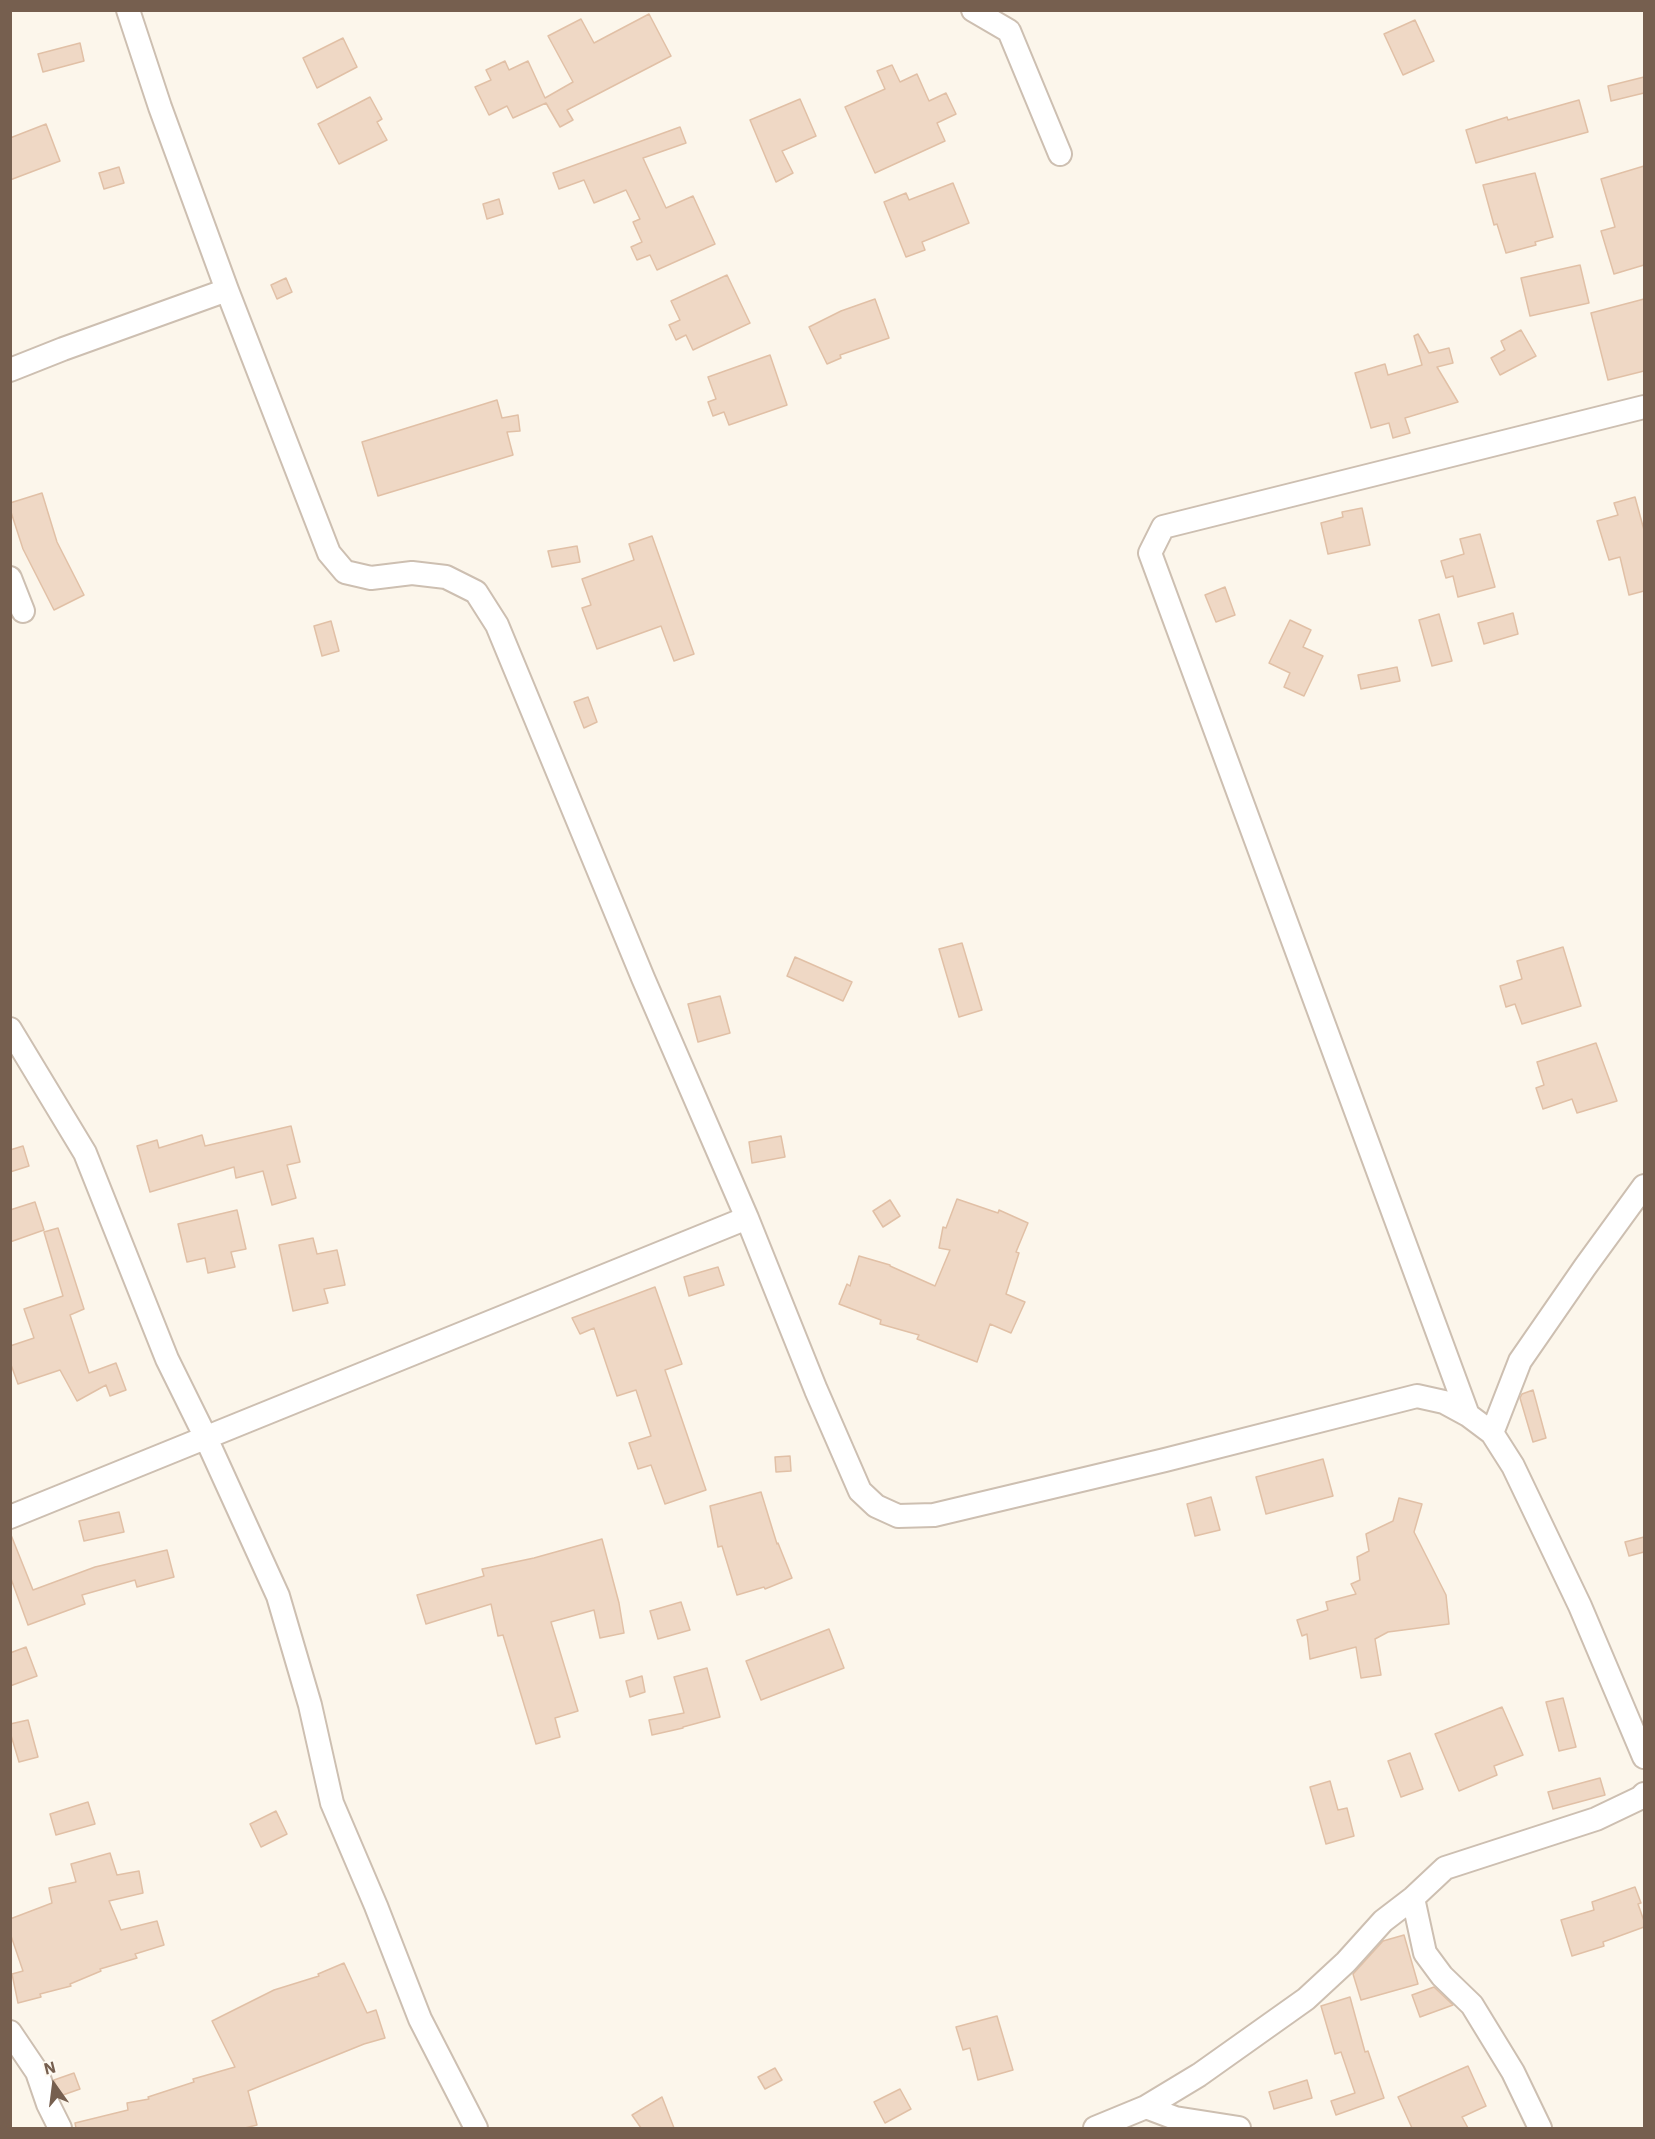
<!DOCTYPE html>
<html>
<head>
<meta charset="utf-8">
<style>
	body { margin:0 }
	#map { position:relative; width:1655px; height:2139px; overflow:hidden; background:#fcf6eb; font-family:"IBM Plex Sans",sans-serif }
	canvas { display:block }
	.frame { position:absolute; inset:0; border:12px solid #765f4f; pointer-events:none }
	.north { position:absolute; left:24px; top:2055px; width:60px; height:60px; -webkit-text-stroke:4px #fefaf2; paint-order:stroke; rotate:346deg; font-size:16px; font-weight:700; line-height:24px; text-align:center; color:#765f4f }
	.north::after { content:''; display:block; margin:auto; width:21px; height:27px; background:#765f4f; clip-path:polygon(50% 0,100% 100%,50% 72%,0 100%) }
</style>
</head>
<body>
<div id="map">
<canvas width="1655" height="2139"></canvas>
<div class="frame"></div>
<div class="north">N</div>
</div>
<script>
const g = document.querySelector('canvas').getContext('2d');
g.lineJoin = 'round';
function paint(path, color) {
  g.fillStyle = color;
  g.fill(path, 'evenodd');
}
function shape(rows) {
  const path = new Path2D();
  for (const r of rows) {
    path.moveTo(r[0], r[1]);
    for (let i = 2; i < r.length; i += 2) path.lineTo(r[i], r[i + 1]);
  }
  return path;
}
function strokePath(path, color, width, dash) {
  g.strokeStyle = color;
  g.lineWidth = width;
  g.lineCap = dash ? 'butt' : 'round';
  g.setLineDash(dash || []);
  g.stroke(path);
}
const building = shape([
	[649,14,671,56,567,110,573,120,560,127,546,103,513,118,507,106,489,115,475,87,491,80,486,70,505,61,509,70,528,61,545,98,573,82,548,36,581,19,594,43,649,14],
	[1415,20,1434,61,1403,75,1384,34,1415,20],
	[343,38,357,67,317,88,303,58,343,38],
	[80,43,84,61,43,72,38,54,80,43],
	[892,65,900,82,917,74,929,101,946,93,956,114,937,123,945,141,875,173,845,107,885,89,877,71,892,65],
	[1644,77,1644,93,1611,101,1608,86,1644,77],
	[370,97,382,119,377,122,387,140,339,164,318,124,370,97],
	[800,99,816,136,782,151,793,173,776,182,750,120,800,99],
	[1579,100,1588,132,1476,163,1466,130,1507,117,1508,120,1579,100],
	[46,124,60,161,10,180,10,138,46,124],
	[680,127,686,143,643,158,666,208,693,196,715,244,657,270,650,255,637,260,631,247,642,242,633,222,640,219,626,190,594,203,584,180,559,189,553,173,680,127],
	[1644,166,1644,265,1614,274,1601,231,1615,227,1601,179,1644,166],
	[119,167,124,183,104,189,99,173,119,167],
	[1535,173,1553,237,1535,242,1536,245,1506,253,1497,224,1494,225,1483,185,1535,173],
	[953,183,969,223,922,242,925,250,906,257,884,202,906,193,909,200,953,183],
	[499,199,503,214,487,219,483,204,499,199],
	[1580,265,1589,303,1530,316,1521,278,1580,265],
	[727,275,750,323,693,350,686,335,676,340,669,325,680,320,671,301,727,275],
	[286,278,292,292,277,299,271,285,286,278],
	[875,299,889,338,840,355,841,358,827,364,809,327,841,311,875,299],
	[1644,299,1644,371,1608,380,1591,313,1644,299],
	[1521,330,1536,356,1500,375,1491,358,1505,350,1501,341,1521,330],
	[1418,334,1429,353,1449,348,1453,363,1437,367,1458,402,1405,418,1410,433,1393,438,1389,423,1371,428,1355,373,1385,364,1388,375,1422,365,1414,336,1418,334],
	[770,355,787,405,729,425,724,412,713,416,708,402,716,399,708,377,770,355],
	[497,400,502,418,518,415,520,431,507,432,513,455,378,496,362,442,497,400],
	[42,493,57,542,84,595,54,610,23,549,10,509,10,503,42,493],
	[1635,497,1644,530,1644,591,1629,595,1620,557,1609,560,1597,521,1618,515,1614,503,1635,497],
	[1362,508,1370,545,1328,554,1321,523,1343,517,1342,512,1362,508],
	[1480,534,1495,587,1458,597,1453,576,1446,578,1441,561,1464,554,1460,539,1480,534],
	[652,536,694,654,674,661,661,626,597,649,582,608,591,605,582,579,634,560,629,544,652,536],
	[577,546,580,562,552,567,548,551,577,546],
	[1225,587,1235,615,1216,622,1205,595,1225,587],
	[1513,613,1518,634,1484,644,1478,623,1513,613],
	[1439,614,1452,661,1432,666,1419,620,1439,614],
	[1290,620,1311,630,1303,647,1323,656,1304,696,1284,687,1290,673,1269,663,1290,620],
	[331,621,339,651,322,656,314,626,331,621],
	[1397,667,1400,681,1361,689,1358,675,1397,667],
	[588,697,597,722,584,728,574,702,588,697],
	[962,943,982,1010,959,1017,939,949,962,943],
	[1563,947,1581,1006,1522,1024,1515,1004,1506,1007,1500,986,1522,979,1517,961,1563,947],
	[795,957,852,982,843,1001,787,976,795,957],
	[720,996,730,1033,698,1042,688,1004,720,996],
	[1596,1043,1617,1101,1577,1113,1572,1099,1543,1109,1536,1088,1544,1085,1537,1062,1596,1043],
	[291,1126,300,1162,287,1165,296,1198,272,1205,263,1171,236,1178,234,1167,150,1192,137,1146,157,1140,159,1148,202,1135,205,1146,291,1126],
	[781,1136,785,1157,752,1163,749,1142,781,1136],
	[23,1146,29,1166,10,1172,10,1150,23,1146],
	[957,1199,998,1213,999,1210,1028,1223,1016,1252,1019,1253,1006,1294,1025,1302,1011,1333,990,1324,977,1362,917,1339,919,1335,880,1324,881,1320,839,1304,847,1284,850,1286,859,1256,890,1265,890,1266,935,1286,950,1250,939,1248,943,1227,946,1228,957,1199],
	[890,1200,900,1216,883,1227,873,1211,890,1200],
	[35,1202,44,1230,10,1242,10,1210,35,1202],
	[237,1210,246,1249,231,1252,235,1267,208,1273,205,1258,187,1262,178,1224,237,1210],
	[58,1228,84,1309,70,1315,89,1373,116,1363,126,1390,110,1396,106,1385,77,1401,60,1370,18,1384,10,1362,10,1346,34,1338,24,1309,63,1296,44,1232,58,1228],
	[313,1238,317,1254,337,1250,345,1285,324,1289,328,1303,293,1311,279,1245,313,1238],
	[718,1267,724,1285,689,1296,684,1277,718,1267],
	[655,1287,682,1364,665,1370,706,1490,665,1504,651,1465,638,1469,629,1443,651,1436,636,1390,617,1396,594,1328,580,1334,572,1318,655,1287],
	[1533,1390,1546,1438,1533,1442,1520,1398,1522,1394,1533,1390],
	[790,1456,791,1471,776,1472,775,1457,790,1456],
	[1323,1459,1333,1496,1266,1514,1256,1477,1323,1459],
	[761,1492,777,1544,778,1543,792,1578,765,1589,764,1587,737,1595,722,1546,718,1547,710,1506,761,1492],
	[1211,1497,1220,1530,1195,1536,1187,1504,1211,1497],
	[1399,1498,1422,1504,1414,1532,1446,1595,1449,1624,1388,1632,1375,1639,1381,1675,1361,1678,1356,1647,1310,1659,1307,1634,1302,1636,1297,1620,1328,1610,1326,1602,1356,1594,1351,1584,1360,1580,1357,1557,1369,1551,1366,1534,1393,1521,1399,1498],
	[119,1512,124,1532,84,1541,79,1521,119,1512],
	[11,1535,33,1590,95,1567,167,1550,174,1577,137,1587,135,1580,82,1595,85,1604,28,1625,10,1576,11,1535],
	[1644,1537,1644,1552,1629,1556,1625,1542,1644,1537],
	[602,1539,619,1603,624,1633,600,1638,594,1610,551,1622,578,1711,555,1718,560,1737,536,1744,503,1635,498,1636,491,1604,426,1624,417,1595,484,1576,482,1569,534,1558,602,1539],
	[681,1602,690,1630,658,1639,650,1611,681,1602],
	[829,1629,844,1668,761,1700,746,1661,829,1629],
	[26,1647,37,1676,10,1686,10,1653,26,1647],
	[707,1668,720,1717,683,1727,683,1728,652,1735,649,1720,684,1713,674,1677,707,1668],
	[642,1676,645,1692,630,1697,626,1681,642,1676],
	[1563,1698,1576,1747,1559,1751,1546,1702,1563,1698],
	[1502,1707,1523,1755,1494,1766,1497,1775,1459,1791,1435,1734,1502,1707],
	[28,1720,38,1757,19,1762,10,1732,10,1724,28,1720],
	[1410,1753,1423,1789,1401,1797,1388,1761,1410,1753],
	[1600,1778,1605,1795,1553,1809,1548,1792,1600,1778],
	[1330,1781,1338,1810,1347,1808,1354,1836,1326,1844,1310,1787,1330,1781],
	[88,1802,95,1824,56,1835,50,1814,88,1802],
	[276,1811,287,1834,261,1847,250,1824,276,1811],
	[110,1853,117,1875,139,1871,143,1893,109,1901,121,1930,157,1921,164,1945,135,1954,137,1958,100,1969,101,1971,70,1984,71,1986,40,1994,41,1997,18,2003,12,1974,23,1971,10,1933,10,1919,52,1903,49,1888,76,1882,71,1864,110,1853],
	[1635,1887,1641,1903,1638,1904,1644,1921,1644,1927,1603,1942,1604,1946,1572,1956,1561,1920,1594,1910,1592,1902,1635,1887],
	[1404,1935,1418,1984,1361,2000,1353,1974,1383,1941,1404,1935],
	[344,1963,367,2013,376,2010,385,2038,364,2044,248,2091,257,2125,245,2128,76,2128,75,2123,128,2110,127,2103,149,2099,148,2097,194,2082,193,2079,235,2067,212,2021,274,1990,319,1976,318,1974,344,1963],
	[1434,1987,1453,2005,1420,2017,1412,1995,1434,1987],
	[1350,1997,1365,2052,1368,2051,1384,2098,1336,2115,1331,2101,1355,2093,1341,2052,1335,2054,1321,2006,1350,1997],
	[997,2016,1013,2070,978,2080,970,2048,963,2050,956,2027,997,2016],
	[1468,2066,1486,2106,1462,2117,1468,2128,1412,2128,1398,2097,1468,2066],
	[775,2068,782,2080,765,2089,758,2077,775,2068],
	[74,2073,80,2089,60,2096,54,2080,74,2073],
	[1307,2080,1312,2098,1274,2109,1269,2092,1307,2080],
	[900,2089,911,2109,885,2123,874,2102,900,2089],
	[662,2097,674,2128,641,2128,632,2115,662,2097]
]);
const minor = shape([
	[128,10,160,107,227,290,329,553,345,572,371,578,412,573,446,577,476,592,497,625,643,978,747,1218],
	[973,10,1009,31,1060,154],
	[10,370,63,349,227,290],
	[10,578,23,611],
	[10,1029,85,1153,167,1359,206,1438,278,1596,310,1705,332,1803,376,1906,420,2019,476,2128],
	[1468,1415,1150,553,1163,527,1644,407],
	[1492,1433,1520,1361,1585,1267,1644,1186],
	[10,1517,747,1218,816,1390,860,1491,876,1506,898,1516,934,1515,1165,1460,1417,1396,1444,1402,1468,1415,1492,1433,1513,1466,1580,1606,1644,1757],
	[1413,1898,1425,1953,1442,1976,1472,2005,1513,2072,1540,2128],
	[10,2032,37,2072,48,2104,60,2128],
	[1146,2107,1175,2118,1239,2128],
	[1095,2128,1146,2107,1199,2075,1306,1999,1346,1962,1383,1921,1413,1898,1445,1868,1596,1819,1640,1798,1644,1794]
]);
paint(building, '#efd8c5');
strokePath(building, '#e1c0a6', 1.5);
strokePath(minor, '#cdbfb1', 26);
strokePath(minor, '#fff', 22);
</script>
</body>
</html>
